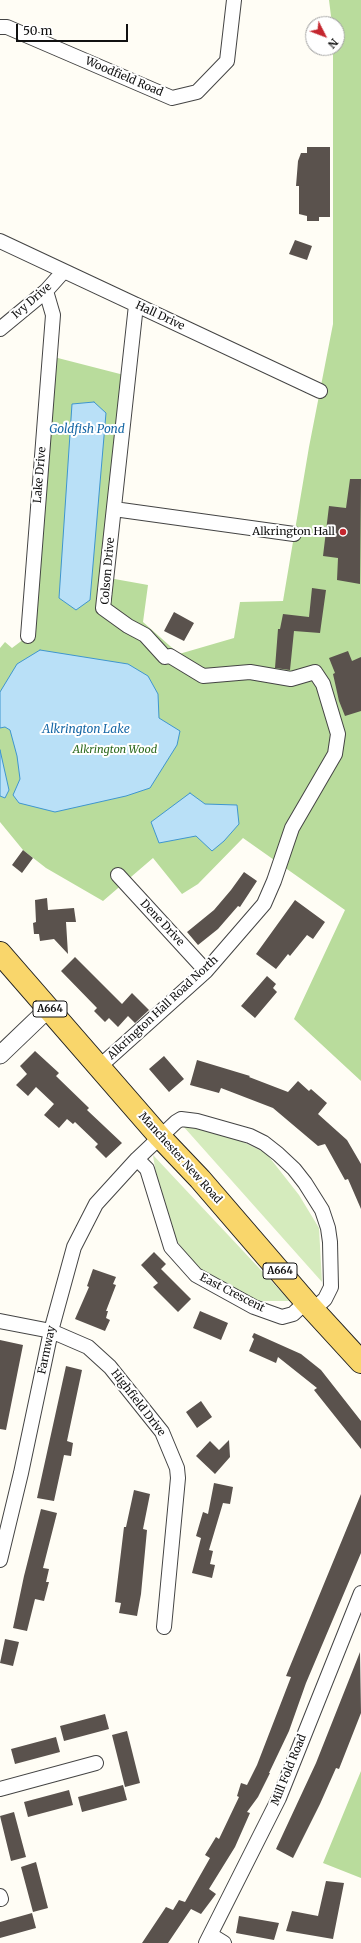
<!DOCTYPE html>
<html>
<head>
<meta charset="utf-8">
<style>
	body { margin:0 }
	#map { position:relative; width:361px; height:1943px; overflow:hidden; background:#fffdf5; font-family:Merriweather,serif }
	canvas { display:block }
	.north { position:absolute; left:305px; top:16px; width:40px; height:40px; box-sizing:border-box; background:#fff; border:1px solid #a0a0a0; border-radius:50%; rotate:132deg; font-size:11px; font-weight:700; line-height:16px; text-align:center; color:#111 }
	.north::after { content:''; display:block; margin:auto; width:14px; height:18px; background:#c4262e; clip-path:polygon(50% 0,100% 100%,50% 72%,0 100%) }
	.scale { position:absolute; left:16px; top:24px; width:112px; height:18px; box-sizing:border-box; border:2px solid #111; border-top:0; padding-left:5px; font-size:12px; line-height:14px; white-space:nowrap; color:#111; -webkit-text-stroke:3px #fff; paint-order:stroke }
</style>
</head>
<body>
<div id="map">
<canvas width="361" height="1943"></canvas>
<div class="north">N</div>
<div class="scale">50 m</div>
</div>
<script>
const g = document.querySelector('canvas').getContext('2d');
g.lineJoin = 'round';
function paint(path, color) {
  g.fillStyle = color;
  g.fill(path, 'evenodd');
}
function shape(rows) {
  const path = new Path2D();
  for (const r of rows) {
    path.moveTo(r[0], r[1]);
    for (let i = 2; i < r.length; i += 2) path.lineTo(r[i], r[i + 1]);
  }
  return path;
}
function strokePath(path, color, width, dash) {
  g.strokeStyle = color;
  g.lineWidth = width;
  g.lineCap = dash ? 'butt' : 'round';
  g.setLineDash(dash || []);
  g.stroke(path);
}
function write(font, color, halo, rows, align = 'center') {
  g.font = font + ' Merriweather,serif';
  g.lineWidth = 4;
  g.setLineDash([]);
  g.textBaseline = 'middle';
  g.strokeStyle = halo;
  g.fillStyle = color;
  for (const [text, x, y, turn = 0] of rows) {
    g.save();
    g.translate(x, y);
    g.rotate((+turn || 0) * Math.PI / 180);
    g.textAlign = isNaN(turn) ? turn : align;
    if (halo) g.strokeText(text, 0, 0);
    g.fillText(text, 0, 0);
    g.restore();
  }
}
const green = shape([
	[183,1126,220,1131,266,1153,299,1195,319,1228,322,1282],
	[153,1155,290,1301,254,1301,214,1280,190,1260,175,1238,158,1187]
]);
const forest = shape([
	[329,0,361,0,361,1081,294,1019,345,910,243,838,198,884,182,894,153,858,103,901,46,868,23,850,0,822,0,648,5,642,12,648,28,636,50,356,124,375,109,578,148,585,143,622,179,654,234,638,240,602,283,601,309,447,333,324,333,48,337,48,337,24,332,24],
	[361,1771,361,1878,323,1863]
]);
const water = shape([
	[94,402,106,413,90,600,76,610,59,598,72,404,94,402],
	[40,650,128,664,148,676,158,694,159,718,180,731,177,745,150,788,126,796,55,812,19,803,13,795,20,779,17,756,10,730,5,727,0,728,0,692,17,664,40,650],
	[0,750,9,790,5,798,0,796,0,750],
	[190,793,205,804,237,805,239,824,224,841,212,851,196,836,159,843,151,822,190,793]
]);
const building = shape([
	[307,147,330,147,330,217,319,217,319,221,307,221,307,216,299,214,299,186,296,186,298,161,301,153,307,153],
	[295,240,312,246,307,260,289,254],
	[350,479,361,479,360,584,337,580,338,558,323,556,329,506,346,508],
	[312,588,326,590,320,633,294,631,290,670,275,668,278,629,280,629,283,614,309,617],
	[174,612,194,623,184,641,164,631],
	[348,651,352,661,361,657,361,711,345,716,339,701,333,674,335,673,329,658],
	[23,850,33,858,22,873,12,865],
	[244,872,257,881,240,907,238,906,218,929,198,945,187,932,214,910,231,890],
	[47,898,48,910,74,908,76,922,66,922,68,954,54,939,40,941,39,934,34,934,33,923,36,922,35,900],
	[295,900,325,922,313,939,307,935,290,956,288,954,276,969,256,954],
	[75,957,122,1004,132,993,149,1010,135,1023,128,1016,118,1027,109,1018,105,1022,94,1011,97,1008,61,971],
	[267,976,276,984,273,988,277,992,255,1018,241,1006],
	[35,1051,59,1073,56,1076,89,1108,87,1110,122,1143,106,1158,95,1147,98,1144,75,1122,73,1124,67,1119,59,1128,44,1115,54,1104,36,1087,28,1096,16,1085,27,1074,20,1066],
	[164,1056,184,1079,169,1092,149,1069],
	[197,1060,250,1076,249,1077,288,1092,298,1081,309,1091,311,1089,327,1103,318,1114,347,1140,361,1164,361,1209,348,1179,345,1180,325,1144,318,1146,273,1108,221,1088,219,1093,190,1085],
	[154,1252,166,1264,161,1269,191,1299,178,1312,153,1287,158,1283,141,1265],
	[93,1269,116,1277,113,1284,116,1285,106,1311,108,1311,106,1318,110,1320,105,1331,75,1319,89,1287,87,1286],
	[200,1311,228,1323,221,1340,193,1328],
	[254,1333,301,1354,321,1370,361,1421,361,1449,314,1390,317,1388,278,1357,276,1363,249,1351,254,1339,252,1337],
	[0,1340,23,1345,6,1430,0,1429],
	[66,1366,82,1370,67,1441,73,1443,71,1456,64,1455,54,1501,37,1498],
	[201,1401,212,1417,197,1428,186,1412],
	[229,1440,230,1457,215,1474,196,1456,210,1441,219,1450],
	[214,1483,233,1487,230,1504,223,1503,209,1550,213,1551,210,1564,215,1565,212,1578,192,1573,201,1538,196,1536,203,1512,208,1514],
	[134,1490,150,1494,143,1529,147,1530,141,1594,137,1616,119,1613,121,1603,115,1602,124,1527,126,1527],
	[361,1494,361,1553,306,1683,289,1731,269,1773,270,1773,258,1797,247,1812,250,1813,235,1847,209,1889,216,1894,201,1914,191,1909,168,1943,142,1943,166,1907,173,1910,179,1900,185,1902,210,1858,205,1855,216,1837,219,1839,239,1797,237,1796,241,1783,247,1785,257,1765,291,1677,286,1676],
	[41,1509,57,1513,43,1568,49,1569,46,1582,49,1582,44,1601,35,1599,27,1631,13,1628,24,1576],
	[5,1639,19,1642,13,1666,0,1663],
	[360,1652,361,1713,339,1769,336,1768,320,1804,293,1858,276,1849,316,1763],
	[105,1714,109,1729,64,1741,60,1726],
	[127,1731,140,1783,125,1787,112,1735],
	[56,1737,60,1752,15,1764,11,1749],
	[123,1785,127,1800,82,1812,78,1797],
	[69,1790,73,1805,28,1817,24,1802],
	[14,1812,26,1857,11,1861,0,1816],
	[36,1862,48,1908,33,1912,21,1867],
	[326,1881,344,1883,333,1939,286,1931,292,1911,318,1916],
	[32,1913,36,1928,0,1938,0,1922],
	[239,1916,279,1923,274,1940,236,1933]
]);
const minor = shape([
	[0,27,7,27,172,98,197,92,227,61,234,0],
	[0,241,320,391],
	[0,329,46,291,63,272],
	[114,509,294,534],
	[28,636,53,315,46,291],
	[118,875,206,971],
	[99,1067,206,971,264,904,274,881,292,828,335,754,338,734,323,684,315,672,291,679,250,672,203,676,170,656,165,657,145,635,128,626,103,608,136,305],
	[137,1159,147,1169,171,1247,196,1275,254,1307,282,1317,293,1314,306,1302],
	[0,1321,51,1331,88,1347,110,1367,162,1432,177,1468,178,1478,164,1627],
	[0,1560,21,1473,51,1331,74,1247,96,1204,137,1159,176,1122,181,1119,197,1121,250,1136,264,1143,278,1154,294,1169,305,1183,322,1210,328,1228,330,1242,331,1287,325,1299,313,1310],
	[0,1789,96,1763],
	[0,1896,1,1899],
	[211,1935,224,1943],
	[206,1943,279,1798,361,1593]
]);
const tertiary = shape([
	[0,1055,49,1008]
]);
const primary = shape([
	[0,953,160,1137,200,1179,306,1302,361,1362]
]);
const markers = [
	[343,532,4,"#c4262e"]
];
const shields = [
	[50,1009,34],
	[280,1271,34]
];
const shieldNames = [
	["A664",50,1009],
	["A664",280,1271]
];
const streetNames = [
	["Woodfield Road",124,77,23],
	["Ivy Drive",32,301,-41],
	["Hall Drive",160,316,25],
	["Lake Drive",40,475,-85],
	["Colson Drive",108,571,-85],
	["Dene Drive",162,923,47],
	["Alkrington Hall Road North",163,1008,-43],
	["Manchester New Road",180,1158,48],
	["East Crescent",232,1293,27],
	["Farmway",47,1350,-78],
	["Highfield Drive",138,1403,52],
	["Mill Fold Road",289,1770,-68]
];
const poiNames = [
	["Alkrington Hall",335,532]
];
const parkNames = [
	["Alkrington Wood",115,750]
];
const waterNames = [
	["Goldfish Pond",87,430],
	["Alkrington Lake",86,730]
];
paint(green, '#d5ebbd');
paint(forest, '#b9dc9c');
paint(water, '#b9e0f7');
strokePath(water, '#3f96cf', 1);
paint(building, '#5a524d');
strokePath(minor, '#444', 16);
strokePath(tertiary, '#444', 19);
strokePath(primary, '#222', 24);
strokePath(minor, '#fff', 14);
strokePath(tertiary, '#fff', 17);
strokePath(primary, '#f9d66b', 22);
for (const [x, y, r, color] of markers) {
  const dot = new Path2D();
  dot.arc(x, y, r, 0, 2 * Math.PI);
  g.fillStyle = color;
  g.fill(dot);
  strokePath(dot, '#fff', 1.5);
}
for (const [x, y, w] of shields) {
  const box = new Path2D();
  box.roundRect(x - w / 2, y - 8, w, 16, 3);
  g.fillStyle = '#fff';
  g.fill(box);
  strokePath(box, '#111', 1);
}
write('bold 10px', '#111', null, shieldNames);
write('11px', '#111', '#fff', streetNames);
write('11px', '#111', '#fff', poiNames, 'right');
write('italic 11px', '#2f6b1f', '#fff', parkNames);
write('italic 12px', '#1768a6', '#fff', waterNames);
</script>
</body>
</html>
